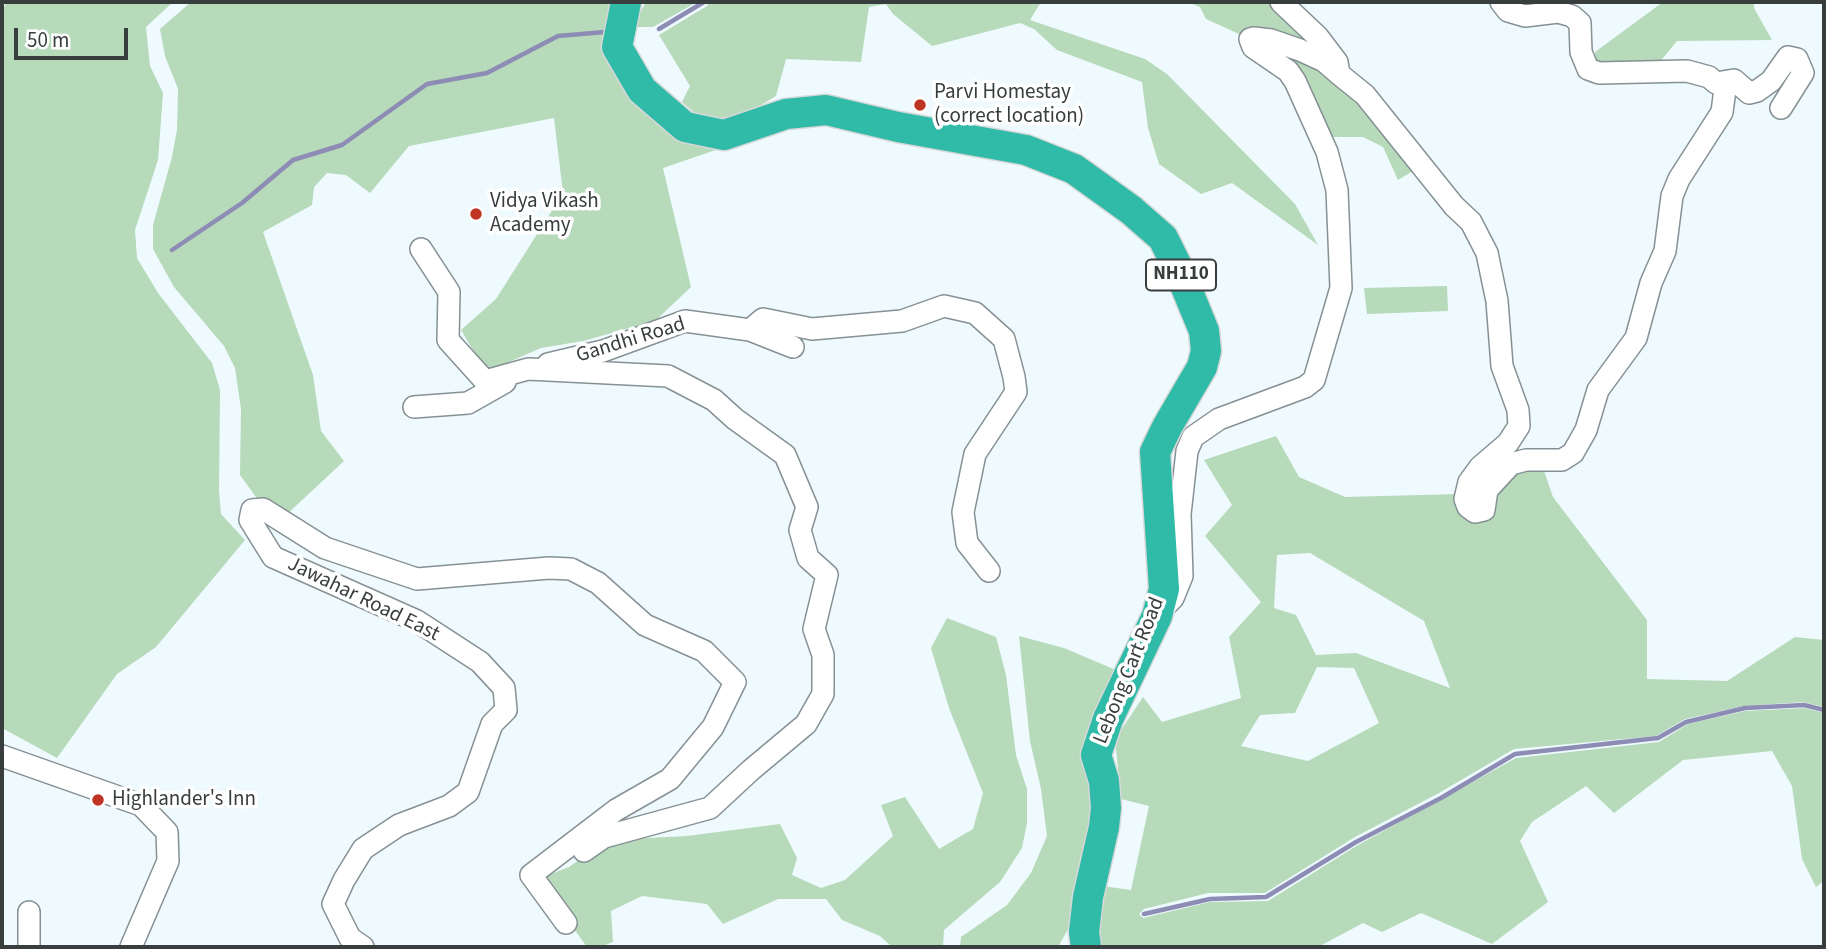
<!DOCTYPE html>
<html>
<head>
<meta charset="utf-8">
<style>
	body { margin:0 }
	#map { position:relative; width:1826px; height:949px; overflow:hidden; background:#eefafe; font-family:"Source Sans 3",sans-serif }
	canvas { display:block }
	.frame { position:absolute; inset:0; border:4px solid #383d3e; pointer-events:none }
	.scale { position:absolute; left:14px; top:28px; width:114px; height:32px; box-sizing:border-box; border:4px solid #383d3e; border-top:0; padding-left:9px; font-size:21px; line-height:24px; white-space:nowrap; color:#383d3e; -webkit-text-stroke:5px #fff; paint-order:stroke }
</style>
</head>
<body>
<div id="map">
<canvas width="1826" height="949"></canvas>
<div class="frame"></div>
<div class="scale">50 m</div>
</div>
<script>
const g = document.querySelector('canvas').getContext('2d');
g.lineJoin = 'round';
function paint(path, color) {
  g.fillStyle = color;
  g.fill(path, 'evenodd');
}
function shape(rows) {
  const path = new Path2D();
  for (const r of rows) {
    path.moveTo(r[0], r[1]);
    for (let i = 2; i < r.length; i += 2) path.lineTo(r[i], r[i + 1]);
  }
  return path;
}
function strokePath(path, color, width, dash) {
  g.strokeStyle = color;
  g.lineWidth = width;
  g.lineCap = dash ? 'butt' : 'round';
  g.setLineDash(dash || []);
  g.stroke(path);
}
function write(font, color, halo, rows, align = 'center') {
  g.font = font + ' "Source Sans 3",sans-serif';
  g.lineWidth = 7;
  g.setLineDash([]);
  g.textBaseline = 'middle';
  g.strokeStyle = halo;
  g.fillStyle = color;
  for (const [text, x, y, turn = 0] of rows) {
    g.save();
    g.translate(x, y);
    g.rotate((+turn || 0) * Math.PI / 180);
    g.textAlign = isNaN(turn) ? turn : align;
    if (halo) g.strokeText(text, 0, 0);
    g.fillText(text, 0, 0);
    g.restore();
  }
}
const green = shape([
	[6,2,173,2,146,27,150,66,163,93,158,160,135,230,137,258,158,293,212,363,220,390,219,491,221,514,245,540,156,647,117,674,57,758,2,728,2,14],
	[191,2,617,2,631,85,739,142,663,168,691,287,655,321,583,341,541,348,486,372,461,330,496,299,563,193,554,118,409,146,370,193,346,175,327,173,314,187,312,205,263,232,313,375,321,431,344,461,285,516,256,497,240,475,241,409,235,368,224,346,174,287,153,249,153,225,172,157,177,130,178,89,165,56,160,29],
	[646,2,697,2,653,27,632,27],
	[709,2,1041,2,1030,20,1145,59,1167,74,1295,204,1318,245,1232,183,1201,194,1159,164,1148,128,1142,82,1057,50,1034,29,1020,23,932,46,893,14,886,4,869,7,861,62,786,59,776,96,758,107,734,119,716,119,696,114,682,102,690,86,659,35,707,6],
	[1187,2,1270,2,1321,50,1255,31,1239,34,1206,19,1200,7],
	[1663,2,1754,2,1754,8,1772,40,1677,41,1658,64,1596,63,1595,52],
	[1300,53,1323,64,1418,168,1398,180,1383,147,1363,137,1333,137,1288,65],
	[1447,286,1448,311,1367,314,1364,288],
	[1276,436,1299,477,1345,497,1460,494,1511,468,1542,465,1553,497,1647,620,1647,679,1727,681,1795,637,1824,640,1824,707,1803,702,1744,706,1685,719,1656,736,1514,749,1439,793,1355,837,1265,893,1208,893,1144,909,1139,914,1143,918,1210,902,1268,901,1358,845,1516,758,1659,742,1688,724,1745,711,1804,708,1824,713,1824,881,1816,887,1802,859,1792,786,1772,751,1683,760,1614,813,1586,786,1532,822,1520,841,1548,902,1492,944,1421,913,1382,932,1363,923,1318,947,1101,947,1098,917,1102,886,1131,890,1149,806,1121,799,1115,739,1143,697,1162,722,1241,698,1229,637,1261,602,1205,536,1232,505,1204,460],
	[1310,553,1424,621,1450,688,1356,653,1316,655,1296,615,1274,608,1277,555],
	[1317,667,1354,668,1379,723,1308,761,1241,746,1260,715,1295,713],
	[947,618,996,637,1006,675,1016,755,1027,789,1027,823,1022,848,1000,882,944,930,943,947,892,947,880,936,842,920,826,899,778,899,723,924,707,904,642,896,611,911,613,942,600,947,587,947,538,879,569,867,607,840,687,836,780,824,797,858,792,875,821,888,845,880,893,836,881,805,905,797,939,849,973,829,983,793,949,708,931,648],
	[1019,636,1064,648,1123,673,1071,924,1058,947,960,947,961,937,1007,905,1031,873,1047,836,1041,789,1030,741]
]);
const stream = shape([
	[659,29,704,2],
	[172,250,242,203,293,160,342,145,427,84,487,73,558,36,605,32],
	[1144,914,1210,899,1266,897,1356,842,1441,798,1515,754,1658,738,1686,722,1745,708,1804,705,1824,710]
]);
const minor = shape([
	[1501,2,1508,11,1525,16,1558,12,1572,16,1580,23,1581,52,1588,69,1599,73,1687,71,1709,77,1716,83,1734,80,1749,93,1757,91,1771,81,1788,57,1797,59,1803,73,1781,108],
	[1339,74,1365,95,1454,206,1471,222,1487,253,1497,301,1502,366,1518,410,1519,426,1508,443,1480,467,1469,482,1465,499,1468,507,1475,512,1484,510,1487,490,1511,464,1526,460,1562,460,1573,453,1586,430,1598,390,1636,338,1651,283,1665,251,1672,196,1679,179,1722,112,1726,82],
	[421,249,449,292,448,340,485,381,528,369,668,376,714,400,735,419,785,455,807,507,800,530,808,558,827,575,814,629,823,655,823,694,806,724,751,770,710,808,604,837,584,851],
	[750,330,793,347],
	[548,364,603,351,685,321,750,330,763,319,812,329,902,321,944,306,975,313,1004,339,1014,377,1016,392,975,454,963,512,967,543,989,571],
	[414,407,468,403,505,382],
	[1165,606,1173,598,1182,576,1180,514,1187,451,1193,437,1219,419,1305,387,1314,380,1341,288,1337,190,1327,152,1295,81,1288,71,1253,47,1250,39,1254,38,1271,40,1300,50,1324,61,1339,74,1337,62,1318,37,1281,2],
	[2,756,141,805,167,832,168,861,131,947],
	[531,875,566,923],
	[29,912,29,947],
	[363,947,350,938,333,904,344,880,363,849,399,825,449,806,468,792,492,724,506,710,504,688,480,662,417,621,273,557,250,520,252,510,263,509,325,548,417,579,549,568,571,569,598,583,645,625,704,651,735,682,713,727,670,779,616,810,531,875]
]);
const highway = shape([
	[626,2,617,47,642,90,685,127,724,135,786,114,826,110,898,127,1026,150,1074,169,1131,210,1163,238,1179,270,1204,331,1206,351,1202,367,1167,427,1155,452,1164,589,1157,616,1108,719,1096,755,1104,781,1106,808,1104,827,1088,897,1084,932,1086,947]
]);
const markers = [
	[920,105,7,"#c03423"],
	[476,214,7,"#c03423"],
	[98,800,7,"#c03423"]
];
const shields = [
	[1181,275,70]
];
const shieldNames = [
	["NH110",1181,275]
];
const poiNames = [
	["Parvi Homestay",934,93],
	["(correct location)",934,117],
	["Vidya Vikash",490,202],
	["Academy",490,226],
	["Highlander's Inn",112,800]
];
const streetNames = [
	["Gandhi Road",631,341,-17],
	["Jawahar Road East",363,600,26],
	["Lebong Cart Road",1130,671,-68]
];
paint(green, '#b7daba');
strokePath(stream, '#8c8cb4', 4.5);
strokePath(minor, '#859194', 24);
strokePath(highway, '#d7d8d8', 33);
strokePath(minor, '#fff', 21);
strokePath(highway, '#30baa8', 30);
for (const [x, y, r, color] of markers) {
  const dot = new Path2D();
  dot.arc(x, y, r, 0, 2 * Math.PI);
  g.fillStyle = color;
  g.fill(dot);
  strokePath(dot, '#fff', 2.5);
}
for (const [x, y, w] of shields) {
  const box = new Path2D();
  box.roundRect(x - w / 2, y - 15.5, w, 31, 5);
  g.fillStyle = '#fff';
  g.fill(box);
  strokePath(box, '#383d3e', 2);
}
write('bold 19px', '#383d3e', null, shieldNames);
write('21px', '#383d3e', '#fff', poiNames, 'left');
write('21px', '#383d3e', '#fff', streetNames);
</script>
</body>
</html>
